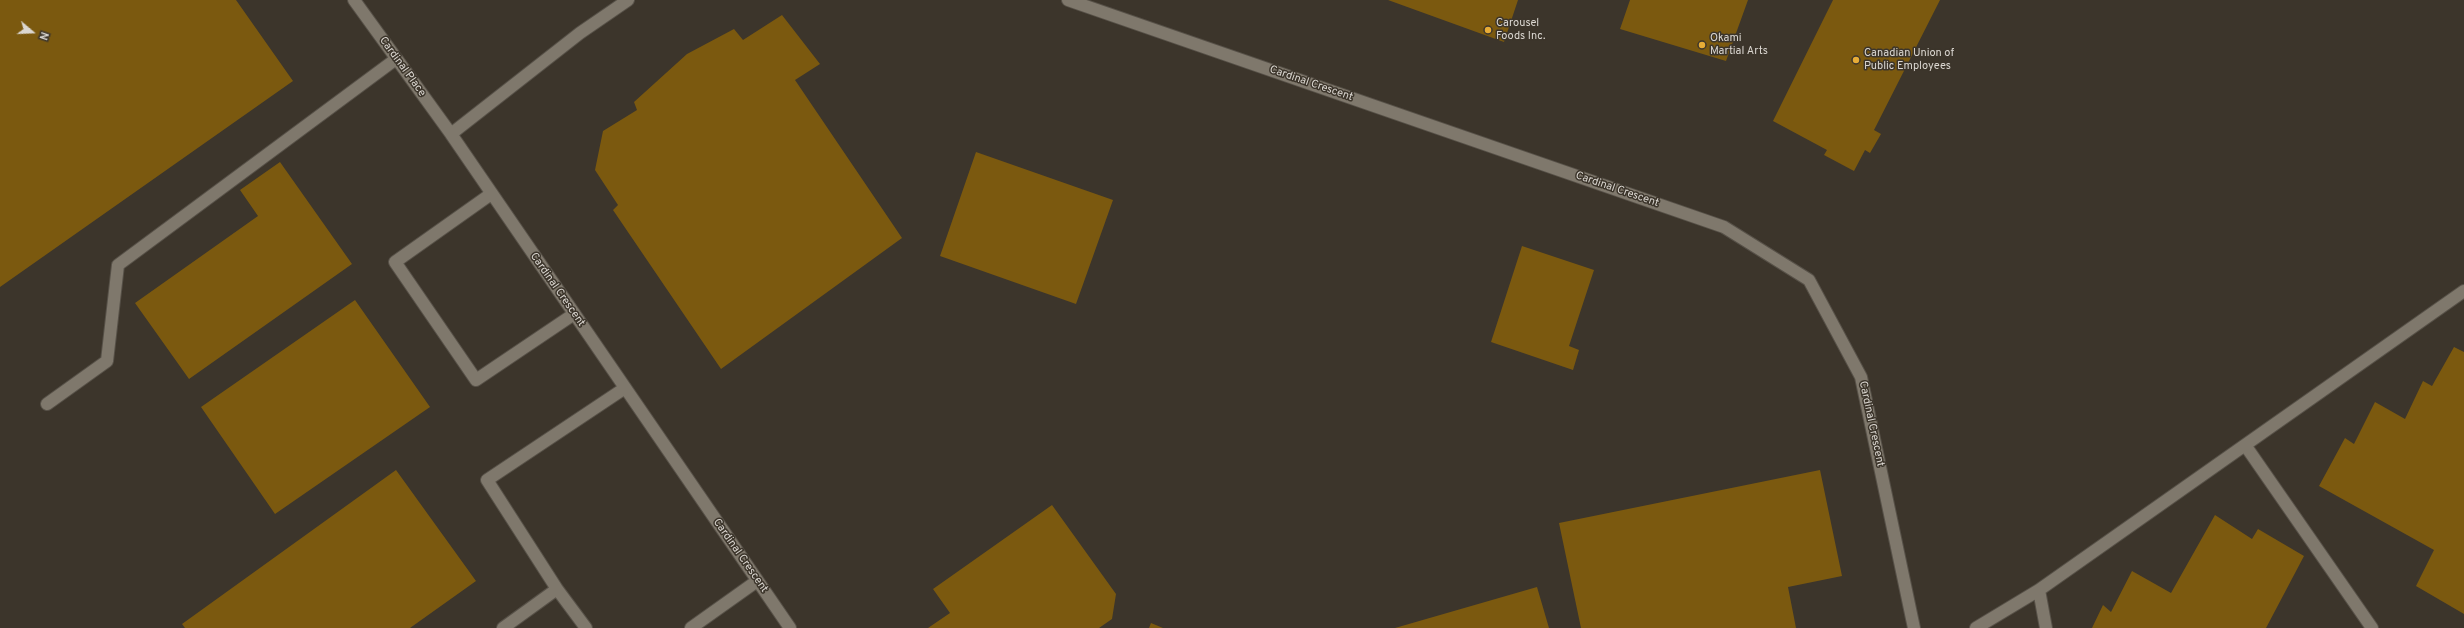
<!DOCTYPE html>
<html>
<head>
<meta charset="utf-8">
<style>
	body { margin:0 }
	#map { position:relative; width:2464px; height:628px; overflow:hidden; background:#3c352b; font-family:Overpass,sans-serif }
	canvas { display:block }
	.north { position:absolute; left:12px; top:12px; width:40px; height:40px; -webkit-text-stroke:3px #3c352b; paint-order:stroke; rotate:109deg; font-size:11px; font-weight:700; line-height:16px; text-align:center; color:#dbd7d1 }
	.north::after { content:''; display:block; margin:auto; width:14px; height:18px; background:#dbd7d1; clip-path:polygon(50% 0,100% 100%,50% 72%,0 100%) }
</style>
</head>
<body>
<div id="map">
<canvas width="2464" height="628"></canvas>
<div class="north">N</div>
</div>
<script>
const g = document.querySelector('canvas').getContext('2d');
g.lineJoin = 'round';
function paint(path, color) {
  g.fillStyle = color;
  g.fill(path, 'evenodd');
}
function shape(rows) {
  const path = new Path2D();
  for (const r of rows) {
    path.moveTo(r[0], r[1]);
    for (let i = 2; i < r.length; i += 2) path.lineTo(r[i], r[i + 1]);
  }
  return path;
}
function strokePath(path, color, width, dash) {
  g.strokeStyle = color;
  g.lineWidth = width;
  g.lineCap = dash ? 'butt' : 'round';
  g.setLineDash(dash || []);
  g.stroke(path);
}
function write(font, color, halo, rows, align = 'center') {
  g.font = font + ' Overpass,sans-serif';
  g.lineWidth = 3;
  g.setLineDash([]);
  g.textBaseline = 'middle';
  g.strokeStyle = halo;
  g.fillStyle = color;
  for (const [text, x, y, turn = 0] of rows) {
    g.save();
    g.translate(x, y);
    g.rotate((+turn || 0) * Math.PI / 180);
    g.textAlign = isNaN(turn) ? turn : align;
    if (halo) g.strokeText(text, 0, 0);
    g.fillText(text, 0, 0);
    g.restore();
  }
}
const building = shape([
	[0,0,236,0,293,81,0,287],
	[1388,0,1518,0,1504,42],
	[1630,0,1748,0,1726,61,1620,29],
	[1833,0,1940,0,1874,130,1881,134,1870,153,1865,150,1854,171,1824,155,1827,150,1773,121],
	[782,15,820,64,795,80,902,238,721,369,613,210,618,205,595,170,603,131,637,110,634,102,687,54,734,29,743,40],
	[976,152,1113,200,1076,304,940,256],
	[280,162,352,264,189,379,135,303,258,216,240,190],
	[1522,246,1594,270,1569,346,1579,350,1573,370,1491,342],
	[355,300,430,407,275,514,201,407],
	[2454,347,2464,352,2464,614,2416,586,2434,550,2319,486,2345,438,2354,444,2375,402,2405,419,2423,381,2432,386],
	[396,470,476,581,410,628,185,628,182,624],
	[1820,470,1842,576,1788,587,1796,628,1581,628,1559,523],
	[1052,505,1116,594,1112,619,1099,628,928,628,950,613,933,589],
	[2215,515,2252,539,2258,529,2304,556,2266,628,2092,628,2103,605,2111,612,2132,571,2171,593],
	[1537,587,1549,628,1395,628],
	[1151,623,1163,628,1149,628]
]);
const minor = shape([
	[354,0,451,134,790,628],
	[1068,0,1724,227,1809,280,1861,377,1914,628],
	[451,134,580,33,628,0],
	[491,194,395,262,476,380,574,314],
	[47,404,107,361,118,265,396,59],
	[2245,445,2372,628],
	[2039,590,2046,628],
	[503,628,557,589],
	[586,628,557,589,487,480,625,388],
	[691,628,757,581],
	[1976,628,2039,590,2464,291]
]);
const markers = [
	[1488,30,4,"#e7ac36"],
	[1702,45,4,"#e7ac36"],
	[1856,60,4,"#e7ac36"]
];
const poiNames = [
	["Carousel",1496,24],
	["Foods Inc.",1496,37],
	["Okami",1710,39],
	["Martial Arts",1710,52],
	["Canadian Union of",1864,54],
	["Public Employees",1864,67]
];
const streetNames = [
	["Cardinal Place",402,67,54],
	["Cardinal Crescent",1311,84,19],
	["Cardinal Crescent",1617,190,19],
	["Cardinal Crescent",557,290,55],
	["Cardinal Crescent",1871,424,78],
	["Cardinal Crescent",740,556,55]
];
paint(building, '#7b590f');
strokePath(minor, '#575148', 14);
strokePath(minor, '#7f786c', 12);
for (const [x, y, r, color] of markers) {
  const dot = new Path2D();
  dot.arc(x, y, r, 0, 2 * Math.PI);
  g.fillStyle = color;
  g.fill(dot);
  strokePath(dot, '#3c352b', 1.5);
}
write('11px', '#dbd7d1', '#3c352b', poiNames, 'left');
write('11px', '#dbd7d1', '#3c352b', streetNames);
</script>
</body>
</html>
